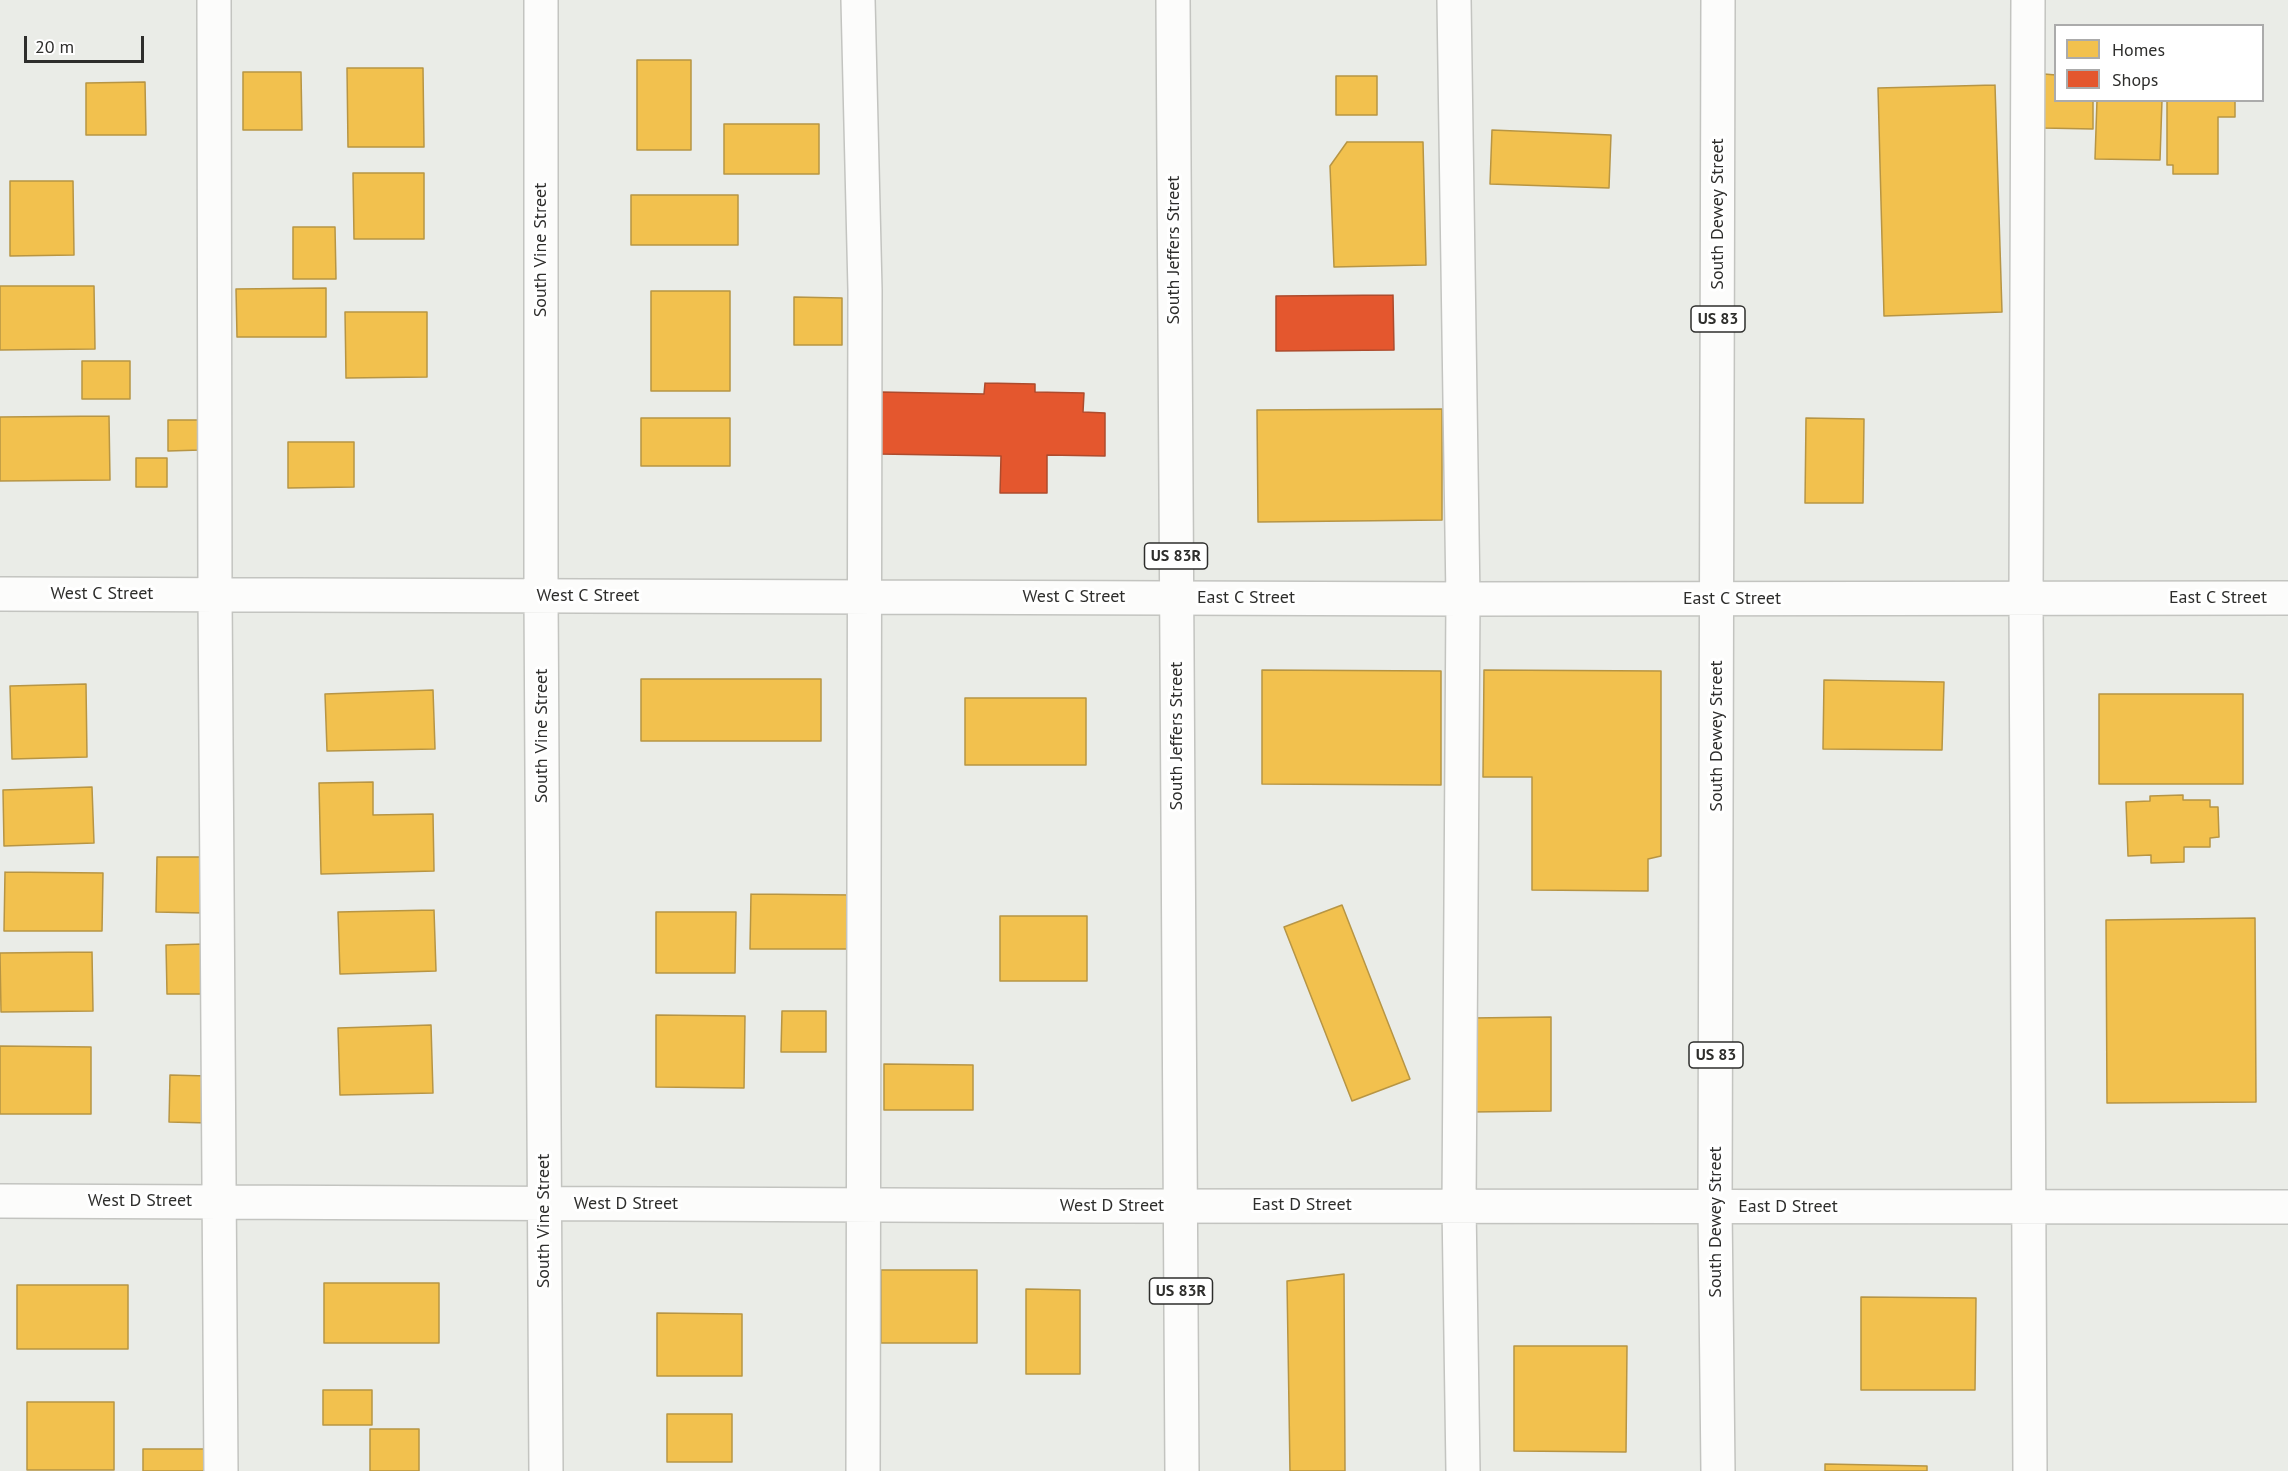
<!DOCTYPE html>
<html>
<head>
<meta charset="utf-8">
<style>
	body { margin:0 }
	#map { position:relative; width:2288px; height:1471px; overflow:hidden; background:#eaece7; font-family:"PT Sans",sans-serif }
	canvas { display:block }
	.legend { position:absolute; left:2054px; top:24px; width:210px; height:78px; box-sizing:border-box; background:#fff; border:2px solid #ababab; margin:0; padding:8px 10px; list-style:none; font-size:18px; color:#2e2e2c }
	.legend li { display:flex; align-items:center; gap:12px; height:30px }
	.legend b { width:30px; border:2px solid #ababab }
	.scale { position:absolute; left:24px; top:36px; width:120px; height:27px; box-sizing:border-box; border:3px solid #2e2e2c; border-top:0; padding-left:8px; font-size:18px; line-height:21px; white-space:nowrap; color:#2e2e2c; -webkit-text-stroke:4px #fff; paint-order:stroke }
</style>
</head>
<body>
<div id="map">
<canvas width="2288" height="1471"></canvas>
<ul class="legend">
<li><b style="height:16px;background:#f2c14e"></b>Homes</li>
<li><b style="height:16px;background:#e4572e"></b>Shops</li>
</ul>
<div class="scale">20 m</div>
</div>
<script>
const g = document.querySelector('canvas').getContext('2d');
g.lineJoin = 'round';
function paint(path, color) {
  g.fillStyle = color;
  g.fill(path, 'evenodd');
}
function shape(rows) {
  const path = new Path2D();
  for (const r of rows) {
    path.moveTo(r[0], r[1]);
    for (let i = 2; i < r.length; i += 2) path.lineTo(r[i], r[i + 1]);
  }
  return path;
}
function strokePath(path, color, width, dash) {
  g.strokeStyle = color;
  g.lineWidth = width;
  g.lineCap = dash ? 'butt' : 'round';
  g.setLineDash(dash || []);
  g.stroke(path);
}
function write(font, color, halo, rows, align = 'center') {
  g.font = font + ' "PT Sans",sans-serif';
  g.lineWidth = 6;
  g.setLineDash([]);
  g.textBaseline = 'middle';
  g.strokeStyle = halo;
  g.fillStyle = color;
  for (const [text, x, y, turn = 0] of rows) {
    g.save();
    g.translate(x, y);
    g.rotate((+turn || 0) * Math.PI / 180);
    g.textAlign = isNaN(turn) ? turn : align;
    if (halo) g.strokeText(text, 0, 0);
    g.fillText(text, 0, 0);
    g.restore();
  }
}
const homes = shape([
	[637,60,691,60,691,150,637,150,637,60],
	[347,68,423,68,424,147,348,147,347,68],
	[243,72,301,72,302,130,243,130,243,72],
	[2044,74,2056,75,2056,100,2093,100,2093,129,2043,128,2044,74],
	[1336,76,1377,76,1377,115,1336,115,1336,76],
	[145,82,146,135,86,135,86,83,145,82],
	[1995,85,2002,312,1884,316,1878,88,1995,85],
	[2097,100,2162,100,2160,160,2095,159,2097,100],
	[2167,100,2235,100,2235,117,2218,117,2218,174,2173,174,2173,165,2167,165,2167,100],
	[724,124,819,124,819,174,724,174,724,124],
	[1492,130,1611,135,1609,188,1490,184,1492,130],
	[1347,142,1423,142,1426,265,1334,267,1330,166,1347,142],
	[353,173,424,173,424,239,354,239,353,173],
	[10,181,73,181,74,255,10,256,10,181],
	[631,195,738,195,738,245,631,245,631,195],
	[293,227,335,227,336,279,293,279,293,227],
	[0,286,94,286,95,349,0,350,0,286],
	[326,288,326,337,237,337,236,289,326,288],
	[651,291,730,291,730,391,651,391,651,291],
	[794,297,842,298,842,345,794,345,794,297],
	[345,312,427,312,427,377,346,378,345,312],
	[82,361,130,361,130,399,82,399,82,361],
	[1442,409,1442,520,1258,522,1257,410,1442,409],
	[109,416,110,480,0,481,0,417,109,416],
	[641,418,730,418,730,466,641,466,641,418],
	[1806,418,1864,419,1863,503,1805,503,1806,418],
	[168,420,201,420,201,450,168,451,168,420],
	[288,442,354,442,354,487,288,488,288,442],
	[136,458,167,458,167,487,136,487,136,458],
	[1262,670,1441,671,1441,785,1262,784,1262,670],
	[1484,670,1661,671,1661,856,1648,859,1648,891,1532,890,1532,777,1483,777,1484,670],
	[641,679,821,679,821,741,641,741,641,679],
	[1824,680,1944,682,1942,750,1823,749,1824,680],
	[86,684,87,757,12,759,10,686,86,684],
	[433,690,435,749,327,751,325,694,433,690],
	[2099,694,2243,694,2243,784,2099,784,2099,694],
	[965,698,1086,698,1086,765,965,765,965,698],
	[373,782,373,815,433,814,434,871,321,874,319,783,373,782],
	[92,787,94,843,4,846,3,790,92,787],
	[2183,795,2183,800,2210,800,2210,807,2218,807,2219,837,2210,838,2210,847,2184,847,2184,862,2151,863,2151,855,2128,856,2126,802,2150,801,2150,796,2183,795],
	[157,857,205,857,204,913,156,912,157,857],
	[5,872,103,873,102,931,4,931,5,872],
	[751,894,851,895,850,949,750,949,751,894],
	[1342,905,1410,1079,1352,1101,1284,927,1342,905],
	[434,910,436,971,340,974,338,912,434,910],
	[656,912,736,912,735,973,656,973,656,912],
	[1000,916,1087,916,1087,981,1000,981,1000,916],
	[2255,918,2256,1102,2107,1103,2106,920,2255,918],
	[205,944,206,994,167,994,166,945,205,944],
	[92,952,93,1011,1,1012,0,953,92,952],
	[782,1011,826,1011,826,1052,781,1052,782,1011],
	[656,1015,745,1016,744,1088,656,1087,656,1015],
	[1551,1017,1551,1111,1471,1112,1471,1018,1551,1017],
	[431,1025,433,1093,340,1095,338,1028,431,1025],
	[0,1046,91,1047,91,1114,0,1114,0,1046],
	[884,1064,973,1065,973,1110,884,1110,884,1064],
	[170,1075,208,1076,208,1123,169,1122,170,1075],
	[881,1270,977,1270,977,1343,881,1343,881,1270],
	[1344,1274,1345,1471,1290,1471,1287,1281,1344,1274],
	[324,1283,439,1283,439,1343,324,1343,324,1283],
	[17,1285,128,1285,128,1349,17,1349,17,1285],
	[1026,1289,1080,1290,1080,1374,1026,1374,1026,1289],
	[1861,1297,1976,1298,1975,1390,1861,1390,1861,1297],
	[657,1313,742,1314,742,1376,657,1376,657,1313],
	[1514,1346,1627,1346,1626,1452,1514,1451,1514,1346],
	[323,1390,372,1390,372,1425,323,1425,323,1390],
	[27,1402,114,1402,114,1470,27,1470,27,1402],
	[667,1414,732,1414,732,1462,667,1462,667,1414],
	[370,1429,419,1429,419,1471,370,1471,370,1429],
	[143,1449,208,1449,208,1471,143,1471,143,1449],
	[1825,1464,1927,1466,1927,1471,1825,1471,1825,1464]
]);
const shops = shape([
	[1393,295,1394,350,1276,351,1276,296,1393,295],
	[985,383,1035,384,1035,392,1084,393,1083,412,1105,413,1105,456,1047,455,1047,493,1000,493,1001,456,879,454,880,392,984,394,985,383]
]);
const minor = shape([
	[214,0,215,595,221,1471],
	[541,0,541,596,546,1471],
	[858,0,865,290,863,1471],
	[1454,0,1463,599,1459,1205,1463,1471],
	[2028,0,2026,597,2030,1471],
	[0,594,1463,599,2288,598],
	[0,1201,1104,1206,2288,1207]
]);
const highway = shape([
	[1173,0,1182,1471],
	[1718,0,1715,1207,1718,1471]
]);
const shields = [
	[1718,319,54],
	[1176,556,63],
	[1716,1055,54],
	[1181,1291,63]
];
const shieldNames = [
	["US 83",1718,319],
	["US 83R",1176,556],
	["US 83",1716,1055],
	["US 83R",1181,1291]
];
const streetNames = [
	["South Dewey Street",1718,214,-90],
	["South Vine Street",541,250,-90],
	["South Jeffers Street",1174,250,-90],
	["West C Street",102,594],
	["West C Street",588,596],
	["West C Street",1074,597],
	["East C Street",1246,598],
	["East C Street",2218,598],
	["East C Street",1732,599],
	["South Vine Street",542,736,-90],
	["South Jeffers Street",1177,736,-90],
	["South Dewey Street",1717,736,-90],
	["West D Street",140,1201],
	["West D Street",626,1204],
	["East D Street",1302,1205],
	["West D Street",1112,1206],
	["East D Street",1788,1207],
	["South Vine Street",544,1221,-90],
	["South Dewey Street",1716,1222,-90]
];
paint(homes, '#f2c14e');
strokePath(homes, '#b79544', 1.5);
paint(shops, '#e4572e');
strokePath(shops, '#ad4b2d', 1.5);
strokePath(minor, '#c3c4c0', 36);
strokePath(highway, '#c3c4c0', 36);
strokePath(minor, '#fcfcfb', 33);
strokePath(highway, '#fcfcfb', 33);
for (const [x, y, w] of shields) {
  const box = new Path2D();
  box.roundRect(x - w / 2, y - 13, w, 26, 4.5);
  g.fillStyle = '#fff';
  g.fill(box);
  strokePath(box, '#2e2e2c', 1.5);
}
write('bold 16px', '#2e2e2c', null, shieldNames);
write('18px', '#2e2e2c', '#fff', streetNames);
</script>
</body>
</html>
